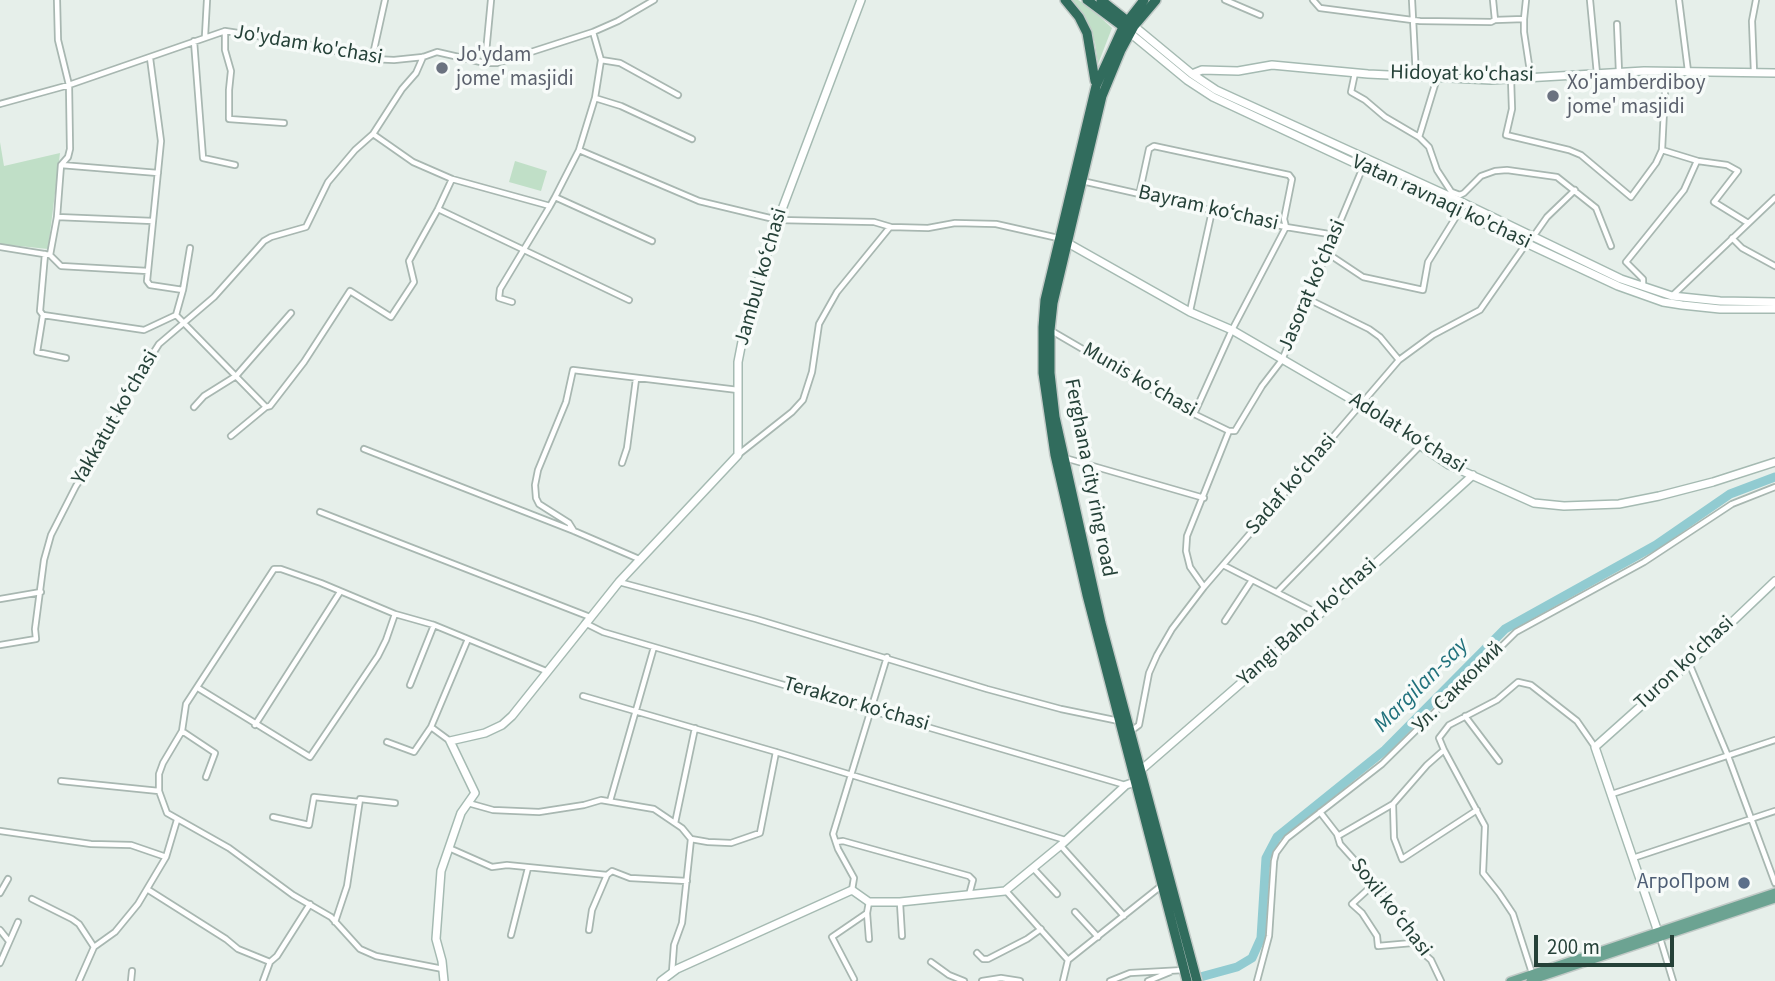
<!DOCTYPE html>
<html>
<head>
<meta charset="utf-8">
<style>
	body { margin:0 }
	#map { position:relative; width:1775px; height:981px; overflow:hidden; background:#e6efea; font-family:"Source Sans 3",sans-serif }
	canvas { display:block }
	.scale { position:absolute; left:1534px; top:935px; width:140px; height:32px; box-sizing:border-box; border:4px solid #254138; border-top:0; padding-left:9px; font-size:21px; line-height:24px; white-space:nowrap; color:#254138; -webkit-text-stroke:5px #f7fbf9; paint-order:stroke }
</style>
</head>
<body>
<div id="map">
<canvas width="1775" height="981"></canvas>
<div class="scale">200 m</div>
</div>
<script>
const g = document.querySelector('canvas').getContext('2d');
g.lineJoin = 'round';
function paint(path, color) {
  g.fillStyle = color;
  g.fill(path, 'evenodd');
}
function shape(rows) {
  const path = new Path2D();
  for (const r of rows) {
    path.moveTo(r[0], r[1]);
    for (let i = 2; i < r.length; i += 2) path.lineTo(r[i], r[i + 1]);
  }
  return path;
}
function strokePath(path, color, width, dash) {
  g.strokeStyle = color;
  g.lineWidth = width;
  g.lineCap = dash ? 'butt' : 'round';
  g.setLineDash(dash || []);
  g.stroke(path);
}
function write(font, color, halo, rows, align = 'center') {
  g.font = font + ' "Source Sans 3",sans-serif';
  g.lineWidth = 7;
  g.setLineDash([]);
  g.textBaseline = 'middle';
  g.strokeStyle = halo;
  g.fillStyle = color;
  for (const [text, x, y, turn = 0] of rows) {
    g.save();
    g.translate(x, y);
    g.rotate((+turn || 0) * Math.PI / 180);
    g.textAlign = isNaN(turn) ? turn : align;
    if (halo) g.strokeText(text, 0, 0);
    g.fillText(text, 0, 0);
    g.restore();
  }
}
const green = shape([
	[1070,0,1078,0,1088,6,1112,28,1098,64,1095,43,1088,24],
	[0,142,4,166,60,153,48,249,0,244],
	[515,161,547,171,541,191,509,182]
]);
const river = shape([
	[1189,980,1237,967,1252,958,1261,938,1266,858,1277,837,1385,750,1505,629,1656,545,1730,494,1775,477]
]);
const street = shape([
	[1225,0,1260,15],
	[1313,0,1320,8,1420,21,1491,22,1495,20],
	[1412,0,1416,76],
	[1493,0,1495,20,1524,19,1524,32,1531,78],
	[1590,0,1597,74],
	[1679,0,1688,71],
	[1524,19,1526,0],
	[1617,24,1619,72],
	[225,31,225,50,231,71,229,90,229,119,284,123],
	[593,32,601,60,595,98],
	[205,36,207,0],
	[194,41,203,158,235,165],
	[372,59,385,0],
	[601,60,620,63,678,95],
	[485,63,491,0],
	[1754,72,1752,21,1756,0],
	[1355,73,1351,92,1365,100,1385,117,1419,137,1429,147,1437,170,1452,193],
	[1511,79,1512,109,1506,135,1569,150,1581,155,1631,197,1656,163,1662,150,1666,71],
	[0,104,69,85,225,31,297,42,372,59,394,60,423,57,437,52,485,63,497,63,593,32,618,21,654,0],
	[373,134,413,162,452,179],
	[1419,137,1437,78],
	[579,150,595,98,621,106,692,139],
	[1662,150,1698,161,1727,165,1738,171,1714,202,1748,223],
	[61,165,158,173],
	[1082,181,1286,227,1335,235],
	[1452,192,1460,195,1464,193,1481,176,1495,171,1507,170,1557,177,1596,208,1611,246],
	[1139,195,1149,149,1154,146,1289,175,1292,179,1284,219,1286,227,1232,330,1194,414],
	[555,197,579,150,699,201,778,220,874,222,891,227,928,228,955,223,996,224,1058,238],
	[550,206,555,197,652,241],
	[438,209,629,300],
	[57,217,153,221],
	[1533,237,1547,217,1575,190],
	[1732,238,1742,248,1775,266],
	[0,247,50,255,57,217,61,165,68,157,70,149,69,85,58,40,57,0],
	[1327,253,1363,277,1423,290,1428,262,1459,212],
	[45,254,40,311,43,315,37,352,66,358],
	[50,255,61,266,148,271,147,281,150,285,183,290,176,315],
	[148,271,161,141,150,58],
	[1643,287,1643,279,1626,262,1684,190,1697,161],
	[183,290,190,248],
	[1672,296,1775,198],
	[1308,299,1369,329,1380,337,1399,360],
	[1190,311,1212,211],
	[43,315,144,330,176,315,266,407,270,406,304,362,350,291,391,317,414,282,409,261,438,209,452,179,550,206,500,289,499,298,512,302],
	[1050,330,1194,414,1229,431],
	[194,407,204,396,236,376,291,313],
	[231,436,266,407],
	[364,449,574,531,639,559],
	[739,454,792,412,803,400,812,372,819,324,837,292,890,227],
	[1065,458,1204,498],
	[622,463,627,448,636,379],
	[320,512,590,617],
	[574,531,569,523,539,504,536,498,535,485,538,470,566,402,573,370,738,390],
	[1223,565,1319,614],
	[619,582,756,619,987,689,1061,709,1119,721],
	[1204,587,1190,567,1186,551,1187,536,1229,431,1235,431,1262,386,1282,360,1363,167],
	[1277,592,1421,445],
	[0,599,41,592],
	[1225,621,1252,580],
	[585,623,603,632,1125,785],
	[0,645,36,639,35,629,44,560,51,535,76,486,94,459,115,413,159,344,214,297,264,241,271,237,306,227,328,182,355,150,373,134,402,89,416,73,423,57],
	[1689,663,1728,756,1775,883],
	[410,685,434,625],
	[198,688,310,757,378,656,386,640,395,614],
	[583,696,776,752,1065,840],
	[1465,716,1499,761],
	[255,725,340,592],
	[182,731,215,753,206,777],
	[1131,731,1139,725,1149,673,1157,655,1172,629,1204,587,1399,360,1433,335,1480,310,1526,244],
	[450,741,431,727,468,639],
	[387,742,414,752,431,727],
	[1444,750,1485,826,1483,873,1499,893,1513,914,1532,973],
	[61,781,159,791],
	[1612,794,1775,740],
	[610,801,654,647],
	[468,803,493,810,539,812,584,805,601,800,654,809,682,828,691,839,682,923,674,945,672,972],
	[1393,804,1394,838,1402,859,1477,810],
	[1320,812,1337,834,1340,844,1375,883,1402,920,1412,943,1431,960,1441,981],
	[273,817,309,825,314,797,359,802],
	[675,823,695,728],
	[0,831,91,844,131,845,166,857],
	[1338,836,1393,804,1427,765,1444,750,1439,738,1449,725,1497,700,1518,682,1531,685,1577,721,1595,747],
	[691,839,708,842,731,843,760,833,776,752],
	[836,842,843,841,969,876,973,880,969,895],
	[1061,846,1124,916],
	[449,848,492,867,507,865,607,875,612,871,630,878,687,881],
	[1633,858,1775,811],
	[1033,868,1057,894],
	[1375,883,1352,904,1362,913,1377,936,1378,946,1412,943],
	[147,889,226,939,238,949,270,962],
	[852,890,854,878,838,849,833,834,887,657],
	[1006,891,1068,960,1161,886],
	[0,893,8,879],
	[32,899,72,919,79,924,94,947],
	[900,903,902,936],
	[1075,912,1098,937],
	[335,922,347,886,360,799,395,803],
	[0,930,8,940],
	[589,930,592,910,607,875],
	[511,935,528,868],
	[1660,938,1673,981],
	[869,939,867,913,869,902],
	[977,953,983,959,988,959,1027,939,1041,929],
	[931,962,949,975,964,981],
	[0,963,18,922],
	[443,969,376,956,360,949,331,917,293,895,229,848,167,813,159,791,159,774,163,763,182,731,186,704,274,569,281,569,321,583,395,614,434,625,546,671],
	[854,979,832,937,867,913],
	[79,981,94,947,115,932,138,904,166,857,177,820],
	[131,981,132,971],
	[263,981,270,962,277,956,310,904],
	[982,981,1001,978,1020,981],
	[1063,981,1068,960],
	[1110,981,1130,973,1184,970],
	[1148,981,1170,972],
	[1257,981,1269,936,1274,861,1276,853,1287,838,1382,764,1516,632,1644,562,1732,504,1775,487]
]);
const secondary = shape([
	[1134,26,1192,74,1216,90,1451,197,1621,279,1672,296,1720,301,1775,302],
	[1130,33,1187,80,1213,97,1618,286,1663,302,1682,305,1720,309,1775,309],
	[1192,74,1202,70,1238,71,1272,65,1368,74,1491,80,1644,71,1775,73],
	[1066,242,1190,312,1232,330,1361,405,1449,465,1534,503,1564,506,1619,504,1659,496,1713,482,1775,462],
	[1141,770,1301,631,1473,475],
	[1659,935,1595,747,1689,663,1775,581],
	[444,981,442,961,436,939,441,871,461,813,475,793,450,741,485,733,502,725,512,716,619,582,738,455,738,362,747,316,778,220,861,0],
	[661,981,677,969,852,890,869,902,900,902,1005,891,1061,845,1126,785,1135,782]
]);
const primary = shape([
	[1510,981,1775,892],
	[1530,981,1775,899]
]);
const highway = shape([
	[1065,0,1079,17,1087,33,1095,81],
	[1087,0,1126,29],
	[1101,0,1130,23],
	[1144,0,1123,27,1096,86,1045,300,1043,327,1043,373,1055,455,1087,595,1187,981],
	[1156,0,1134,26,1121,50,1102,96,1053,303,1050,330,1050,373,1055,417,1101,623,1197,981]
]);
const markers = [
	[442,68,7,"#6b7280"],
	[1553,96,7,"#6b7280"],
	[1744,883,7,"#5c6f8a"]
];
const streetNames = [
	["Jo'ydam ko'chasi",308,46,10],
	["Hidoyat ko'chasi",1462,75,1],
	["Vatan ravnaqi ko'chasi",1441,203,25],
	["Bayram koʻchasi",1208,209,13],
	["Jambul koʻchasi",762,277,-74],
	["Jasorat koʻchasi",1313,286,-67],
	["Munis koʻchasi",1139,381,30],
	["Yakkatut koʻchasi",116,418,-60],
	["Adolat koʻchasi",1407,434,32],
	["Ferghana city ring road",1089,478,79],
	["Sadaf koʻchasi",1292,485,-49],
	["Yangi Bahor ko'chasi",1308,623,-42],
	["Turon ko'chasi",1685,664,-43],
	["Ул. Саккокий",1459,688,-45],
	["Terakzor koʻchasi",856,705,16],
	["Soxil koʻchasi",1390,908,52]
];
const worshipNames = [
	["Jo'ydam",456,56],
	["jome' masjidi",456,80],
	["Xo'jamberdiboy",1567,84],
	["jome' masjidi",1567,108]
];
const serviceNames = [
	["АгроПром",1730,883]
];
const waterNames = [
	["Margilan-say",1422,686,-45]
];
paint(green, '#c0dfc7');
strokePath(river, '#91cbd1', 9);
strokePath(street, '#a8b7b1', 8);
strokePath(secondary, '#a5bab2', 10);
strokePath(primary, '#c2cac7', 10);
strokePath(highway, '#c2cac7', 12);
strokePath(street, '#fff', 4.5);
strokePath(secondary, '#fff', 7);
strokePath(primary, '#6ca392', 7);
strokePath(highway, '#316c5d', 9);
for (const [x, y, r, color] of markers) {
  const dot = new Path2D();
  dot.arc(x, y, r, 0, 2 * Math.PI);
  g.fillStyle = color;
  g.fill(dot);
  strokePath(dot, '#f7fbf9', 2.5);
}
write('21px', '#254138', '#f7fbf9', streetNames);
write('21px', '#5b616d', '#f7fbf9', worshipNames, 'left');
write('21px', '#4e5e75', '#f7fbf9', serviceNames, 'right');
write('italic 23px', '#20717c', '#f7fbf9', waterNames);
</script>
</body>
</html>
